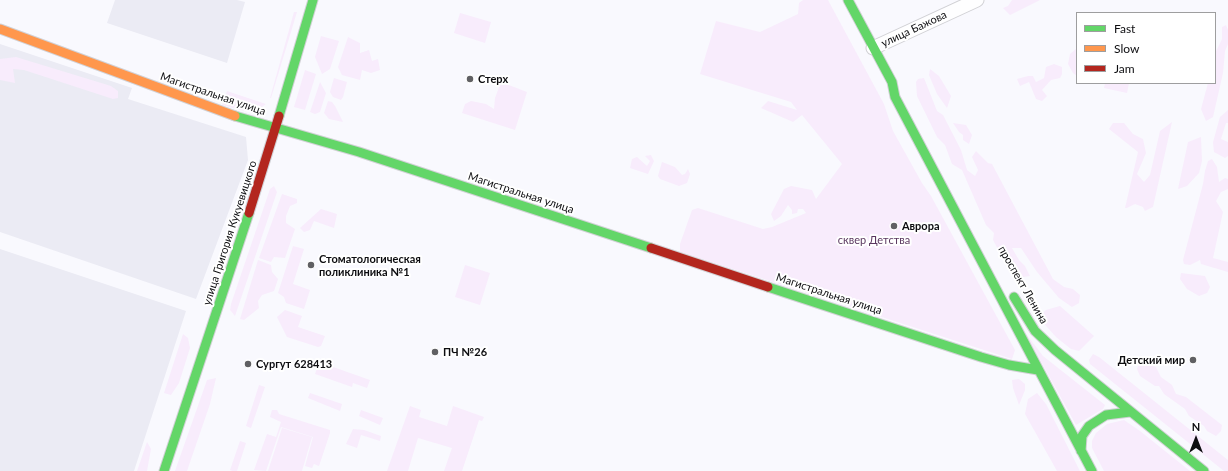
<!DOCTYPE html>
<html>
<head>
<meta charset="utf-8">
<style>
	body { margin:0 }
	#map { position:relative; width:1228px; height:471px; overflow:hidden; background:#f9f9fe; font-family:Lato,sans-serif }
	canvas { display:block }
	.legend { position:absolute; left:1076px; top:12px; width:140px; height:72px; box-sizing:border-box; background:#fff; border:1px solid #9e9e9f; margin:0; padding:5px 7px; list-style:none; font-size:12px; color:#0d0d10 }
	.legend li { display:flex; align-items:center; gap:8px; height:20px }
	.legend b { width:20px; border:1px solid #9e9e9f }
	.north { position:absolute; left:1176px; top:419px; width:40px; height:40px; -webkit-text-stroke:3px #fff; paint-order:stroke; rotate:0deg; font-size:11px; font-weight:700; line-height:16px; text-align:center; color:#0d0d10 }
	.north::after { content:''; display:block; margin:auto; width:14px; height:18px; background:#0d0d10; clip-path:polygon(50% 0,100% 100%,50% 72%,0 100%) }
</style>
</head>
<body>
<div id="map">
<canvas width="1228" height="471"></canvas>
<ul class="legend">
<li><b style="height:5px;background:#63d668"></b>Fast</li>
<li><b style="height:5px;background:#ff974d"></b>Slow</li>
<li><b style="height:5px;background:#b3261e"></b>Jam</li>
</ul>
<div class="north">N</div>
</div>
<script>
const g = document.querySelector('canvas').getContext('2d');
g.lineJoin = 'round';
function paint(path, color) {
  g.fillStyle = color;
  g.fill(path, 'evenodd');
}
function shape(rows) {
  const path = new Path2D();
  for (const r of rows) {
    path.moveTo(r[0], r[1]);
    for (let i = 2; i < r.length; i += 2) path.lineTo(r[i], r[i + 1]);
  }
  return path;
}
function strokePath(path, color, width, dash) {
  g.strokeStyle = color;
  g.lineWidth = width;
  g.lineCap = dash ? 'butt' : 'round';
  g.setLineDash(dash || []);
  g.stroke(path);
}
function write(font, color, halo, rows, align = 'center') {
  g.font = font + ' Lato,sans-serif';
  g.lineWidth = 4;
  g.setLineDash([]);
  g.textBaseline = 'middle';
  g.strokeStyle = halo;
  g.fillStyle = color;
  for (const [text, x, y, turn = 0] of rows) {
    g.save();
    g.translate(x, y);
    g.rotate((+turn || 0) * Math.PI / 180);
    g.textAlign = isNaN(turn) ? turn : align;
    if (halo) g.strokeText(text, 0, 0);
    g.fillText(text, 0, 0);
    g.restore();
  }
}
const built = shape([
	[115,0,237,0,245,2,227,63,107,23],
	[0,44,132,88,128,99,246,137,248,160,196,299,0,232],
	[0,249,186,311,134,471,0,471]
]);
const green = shape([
	[803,0,828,0,884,104,893,131,922,183,931,196,1015,350,1012,359,680,252,680,244,692,210,698,208,763,229,772,227,806,213,803,209,798,209,797,213,792,214,792,210,788,205,781,216,774,221,771,214,784,189,791,186,812,190,816,199,842,164,802,115,793,122,761,108,768,101,797,110,791,102,700,74,716,21,760,32,798,14,799,3],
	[1012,0,1040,0,1010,15,1003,8,1008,6],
	[294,12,297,12,271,98,270,98],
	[460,13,491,22,485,43,454,33],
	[1226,25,1228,30,1228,44,1225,51,1223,73,1213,117,1206,121,1201,109,1208,83,1215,83,1215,53,1222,39,1222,27],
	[321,36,339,41,330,69,322,74,315,57],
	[348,37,360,43,360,53,369,50,372,61,378,59,380,70,371,73,362,70,360,80,342,75,338,67],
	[1077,48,1077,76,1073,73,1068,64,1070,54],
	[16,57,111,86,118,91,118,98,113,99,24,70,13,69,15,83,0,80,0,59],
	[1054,64,1062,67,1062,74,1060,78,1051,80,1042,90,1047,96,1042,101,1036,99,1029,82,1020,86,1017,79,1028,76,1033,76,1036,82,1044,78,1046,67],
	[930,69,939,76,951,96,947,108,937,94,929,75],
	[305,70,316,74,305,110,294,107],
	[334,78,347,82,343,97,341,100,333,97,330,92],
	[918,79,924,78,937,111,943,115,961,150,967,170,975,176,978,170,972,157,976,151,988,163,992,164,1053,279,1064,287,1073,289,1080,295,1079,303,1072,307,1059,298,1037,272,1021,248,1012,248,1019,260,1025,266,1030,276,1023,277,1020,272,1019,279,1014,279,1009,269,1012,259,1007,252,1000,253,993,240,994,233,986,225,962,170,952,164,945,145,937,137,917,96,916,82],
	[320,82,326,93,320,112,315,114,310,112],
	[501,82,527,92,515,130,462,113,465,104,471,101,486,104,494,109,495,98],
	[1105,83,1129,83,1127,93,1104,88],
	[227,91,266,104,259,109,244,111,222,105],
	[328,101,332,102,335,106,343,122,329,119,324,113],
	[1228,110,1228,123,1226,123,1221,139,1228,142,1228,156,1225,158,1214,152,1213,142,1220,117],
	[1172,122,1153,207,1145,211,1143,207,1135,204,1127,208,1125,208,1138,152,1109,129,1113,123,1124,123,1133,134,1143,139,1146,153,1137,174,1144,182,1150,175,1160,131],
	[953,123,966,125,972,135,969,144,963,140,963,135,959,132],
	[1201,137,1202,161,1199,173,1187,186,1178,189,1188,142],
	[651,155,654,161,648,174,630,168,632,159,637,157,647,166,650,161,645,156],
	[1212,159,1217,167,1219,182,1225,178,1228,179,1228,189,1221,192,1216,201,1223,212,1213,258,1228,262,1228,272,1201,264,1200,260,1190,265,1184,264,1183,260,1203,184,1205,171,1208,161],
	[662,162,675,167,682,175,685,174,688,169,690,174,687,183,679,186,660,179,658,176],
	[274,186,277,192,235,316,230,310,231,304,270,189],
	[282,194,297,199,297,203,290,206,286,216,286,223,295,229,285,258,274,257,271,262,259,258],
	[321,209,337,214,334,228,314,221,310,230,304,232,300,228],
	[293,246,304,249,293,284,310,290,304,309,286,303,284,297,278,293],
	[258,260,271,265,272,272,278,279,274,291,262,295,258,301,259,308,244,320,240,319],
	[465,265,490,273,480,305,455,297],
	[1181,273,1205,276,1210,287,1207,293,1199,296,1187,289,1180,279],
	[1060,306,1094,336,1079,351,1071,349,1056,337,1038,317,1046,310],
	[285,310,302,316,298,327,325,336,321,346,318,347,287,337,277,317],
	[1024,331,1043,356,1105,405,1103,409,1076,425],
	[183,334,188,338,190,348,179,383,171,395,164,393],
	[1093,354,1099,357,1228,460,1228,471,1224,471,1090,364,1089,360],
	[319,362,370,380,367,388,353,383,352,387,315,374],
	[1145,363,1156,367,1161,377,1172,385,1176,394,1186,397,1222,425,1221,431,1216,436,1207,431,1204,426,1189,416,1185,409,1164,394,1159,386,1155,386,1140,376,1137,369,1139,364],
	[216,378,210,404,187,471,175,471,207,380],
	[1019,379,1025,384,1025,390,1019,405,1013,388,1012,380],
	[259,385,265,387,251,428,246,426],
	[310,393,342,404,340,411,308,398],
	[1037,393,1046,404,1080,471,1057,471,1025,414,1028,399],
	[410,406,421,410,419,417,447,426,453,406,484,417,482,421,479,420,462,471,444,471,452,448,418,438,408,471,387,471],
	[272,410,277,410,279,414,330,430,330,433,319,466,314,464,312,468,305,466,313,437,281,427,266,471,254,470,267,434,276,437,281,422,270,417],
	[361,410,383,418,380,425,359,416],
	[1124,420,1140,431,1190,471,1104,471,1092,448,1092,441,1096,433,1107,424],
	[282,428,312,437,302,471,268,471],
	[353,429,364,430,381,436,380,441,361,435,357,448,346,444],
	[240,441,246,443,237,471,232,471,230,470],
	[147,442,151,449,147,471,137,471]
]);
const street = shape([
	[873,48,977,0]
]);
const fast = shape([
	[848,0,892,82,895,97,1092,471],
	[235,116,359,152,651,248],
	[279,116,313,0],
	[768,287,981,357,1009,365,1038,370],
	[1014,297,1035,331,1055,350,1204,471],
	[1081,451,1082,436,1089,426,1106,415,1130,412],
	[164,471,249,213]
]);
const slow = shape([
	[0,29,235,116]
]);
const jam = shape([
	[249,213,279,116],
	[651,248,768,287]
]);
const markers = [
	[470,79,4,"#606063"],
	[894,226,4,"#606063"],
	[311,265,4,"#606063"],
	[435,352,4,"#606063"],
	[1193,360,4,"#606063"],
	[248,364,4,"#606063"]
];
const streetNames = [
	["улица Бажова",914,29,-25],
	["Магистральная улица",213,94,19],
	["Магистральная улица",521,193,18],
	["улица Григория Кукуевицкого",230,233,-72],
	["проспект Ленина",1023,285,60],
	["Магистральная улица",829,294,18]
];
const poiNames = [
	["Стерх",478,79],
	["Аврора",902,226],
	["Стоматологическая",319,259],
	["поликлиника №1",319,272],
	["ПЧ №26",443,352],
	["Детский мир",1185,360,"right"],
	["Сургут 628413",256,364]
];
const parkNames = [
	["сквер Детства",874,240]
];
paint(built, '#ebebf4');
paint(green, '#f8ecfc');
strokePath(street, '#d1d1d5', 15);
strokePath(fast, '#d1d1d5', 11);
strokePath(slow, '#d1d1d5', 11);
strokePath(jam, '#d1d1d5', 11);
strokePath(street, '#fefeff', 13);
strokePath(fast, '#63d668', 9);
strokePath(slow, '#ff974d', 9);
strokePath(jam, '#b3261e', 9);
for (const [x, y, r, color] of markers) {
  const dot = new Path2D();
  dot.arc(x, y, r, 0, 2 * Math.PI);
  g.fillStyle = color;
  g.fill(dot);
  strokePath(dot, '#fff', 1.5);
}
write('11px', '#0d0d10', '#fff', streetNames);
write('bold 11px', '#0d0d10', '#fff', poiNames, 'left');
write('11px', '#5a375f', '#fff', parkNames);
</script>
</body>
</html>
